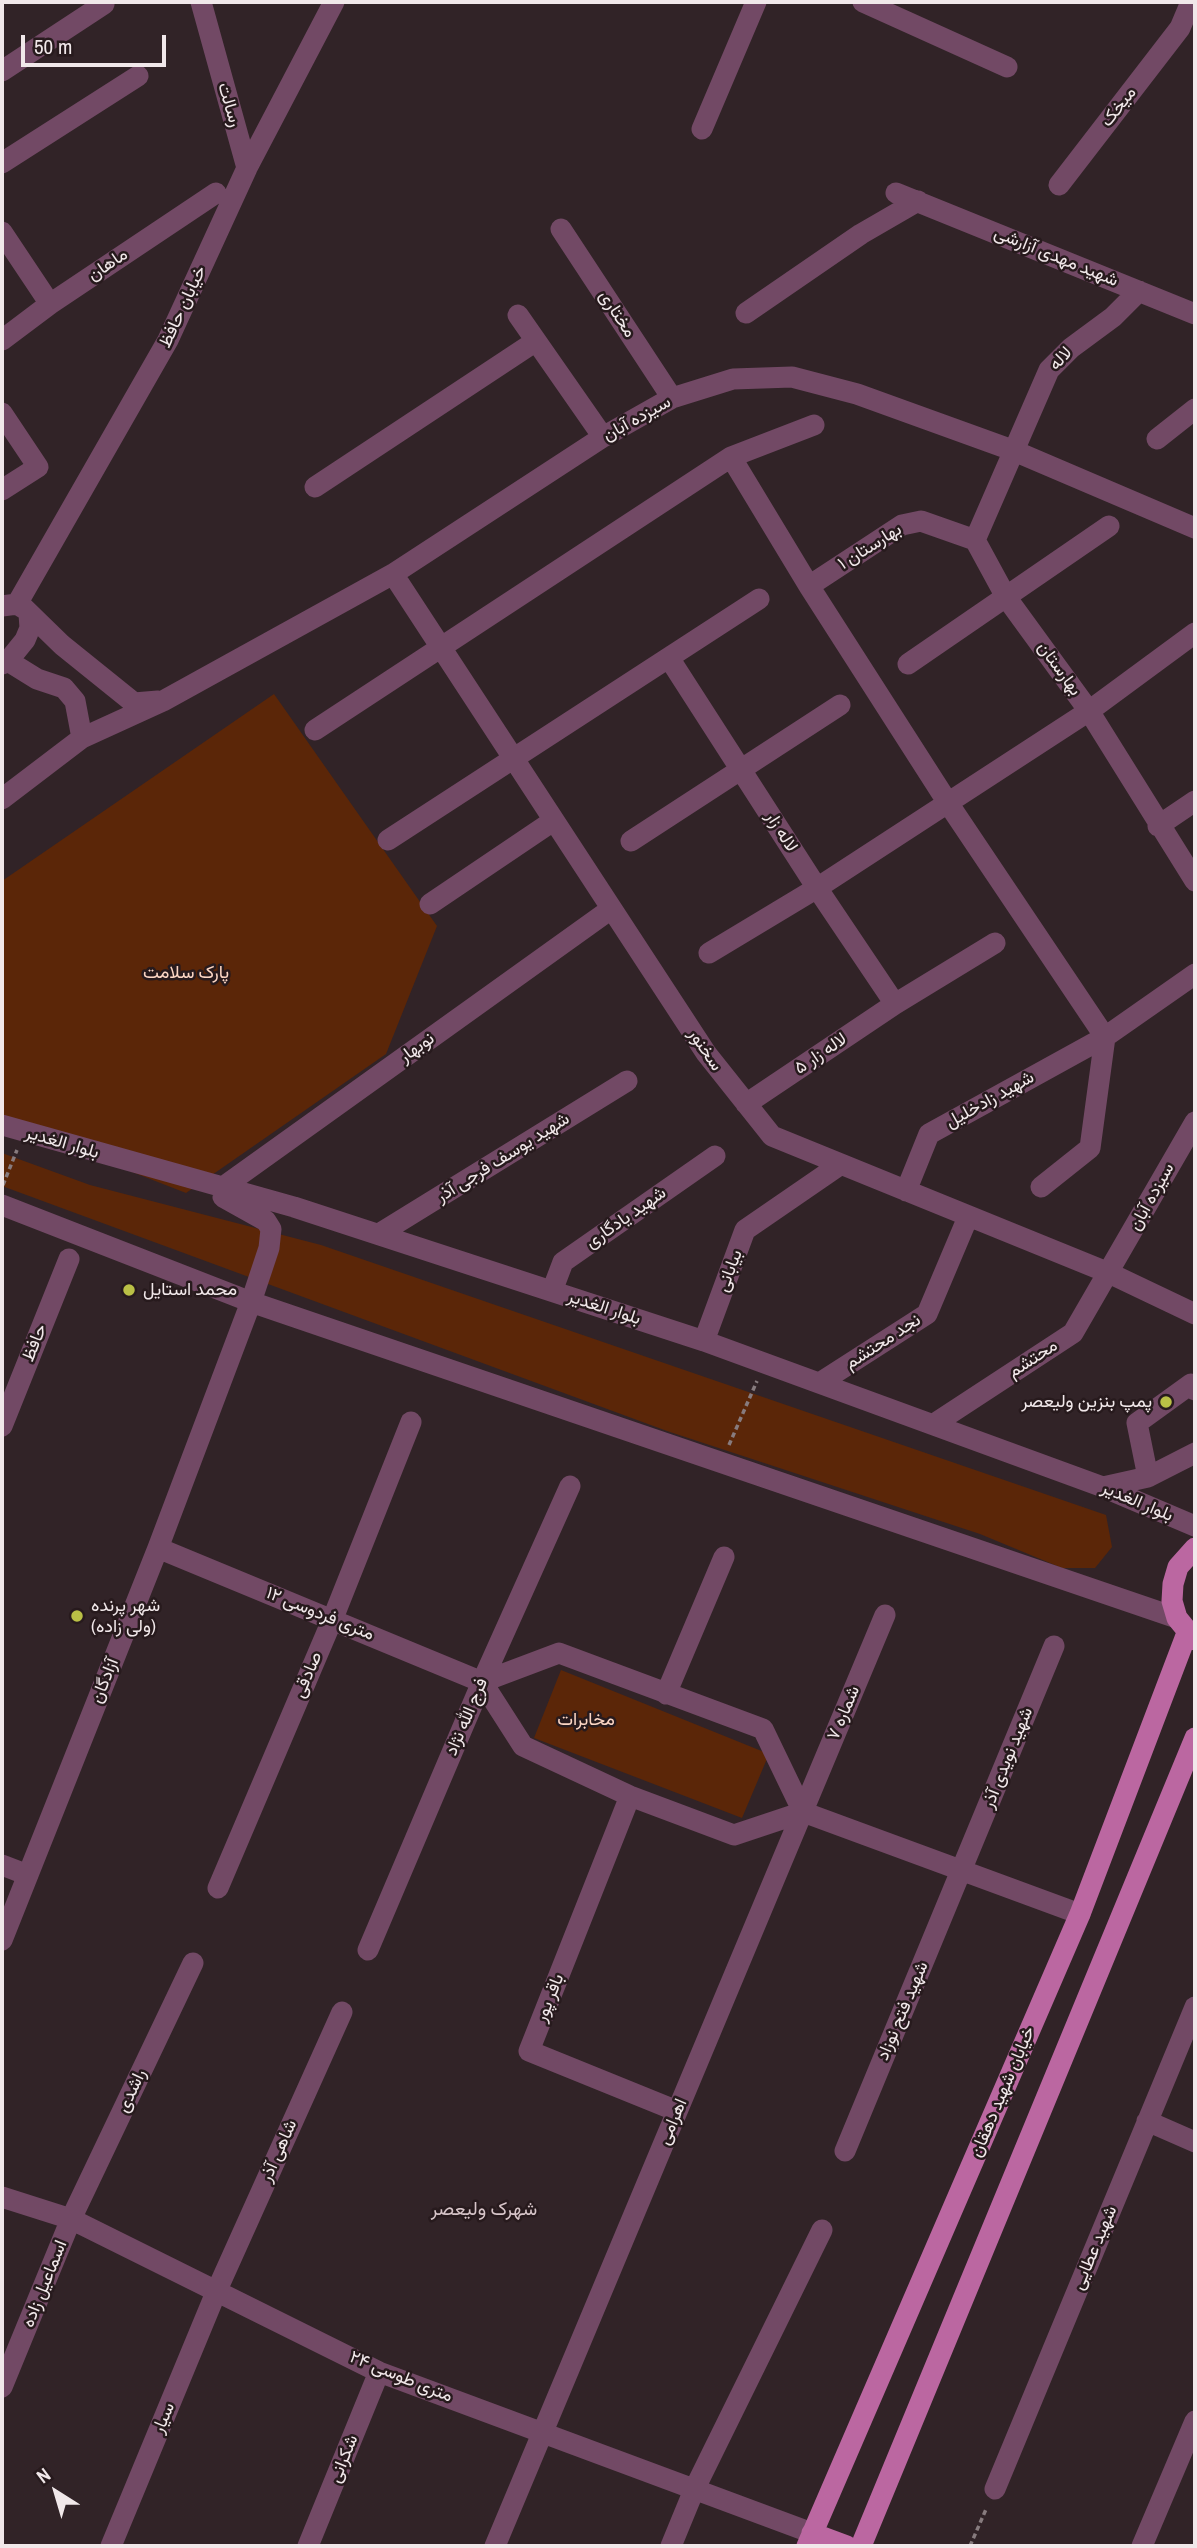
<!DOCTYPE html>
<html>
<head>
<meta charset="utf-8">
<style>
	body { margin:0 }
	#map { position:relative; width:1197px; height:2548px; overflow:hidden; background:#312327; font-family:"Archivo Narrow",sans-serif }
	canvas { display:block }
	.frame { position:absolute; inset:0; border:4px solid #f1e8ea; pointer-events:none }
	.north { position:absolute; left:21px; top:2457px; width:70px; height:70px; -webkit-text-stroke:5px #271a1d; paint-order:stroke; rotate:323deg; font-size:19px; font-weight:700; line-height:28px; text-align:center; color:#f1e8ea }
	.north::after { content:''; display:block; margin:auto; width:24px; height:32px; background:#f1e8ea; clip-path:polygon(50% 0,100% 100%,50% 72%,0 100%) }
	.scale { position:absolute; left:21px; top:35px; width:145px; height:32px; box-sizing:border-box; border:4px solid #f1e8ea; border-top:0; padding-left:9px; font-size:21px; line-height:24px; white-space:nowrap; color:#f1e8ea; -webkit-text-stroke:5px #271a1d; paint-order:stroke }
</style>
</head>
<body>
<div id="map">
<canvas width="1197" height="2548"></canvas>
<div class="frame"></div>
<div class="north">N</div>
<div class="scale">50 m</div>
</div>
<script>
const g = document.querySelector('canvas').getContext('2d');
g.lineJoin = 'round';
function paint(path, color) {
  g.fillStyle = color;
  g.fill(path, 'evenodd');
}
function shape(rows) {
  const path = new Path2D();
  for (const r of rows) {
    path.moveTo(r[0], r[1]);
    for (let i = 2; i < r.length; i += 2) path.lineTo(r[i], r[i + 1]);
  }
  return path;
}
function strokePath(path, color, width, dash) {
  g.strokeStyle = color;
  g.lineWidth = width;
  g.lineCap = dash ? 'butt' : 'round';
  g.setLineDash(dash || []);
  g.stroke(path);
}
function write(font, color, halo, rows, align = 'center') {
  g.font = font + ' "Archivo Narrow",Vazirmatn,sans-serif';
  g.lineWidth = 5;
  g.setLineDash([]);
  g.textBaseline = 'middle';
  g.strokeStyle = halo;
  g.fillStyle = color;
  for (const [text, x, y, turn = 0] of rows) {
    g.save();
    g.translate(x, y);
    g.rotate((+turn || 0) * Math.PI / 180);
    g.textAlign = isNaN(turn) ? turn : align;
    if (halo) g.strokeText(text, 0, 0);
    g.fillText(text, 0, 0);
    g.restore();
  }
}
const green = shape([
	[274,694,437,926,386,1054,186,1193,2,1121,2,881],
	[2,1153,90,1185,321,1245,1106,1515,1112,1547,1095,1568,1062,1568,980,1534,667,1431,2,1186],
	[561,1670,769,1754,742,1818,534,1738]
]);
const path = shape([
	[3,1185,17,1150],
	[729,1445,757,1381],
	[970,2546,987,2507]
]);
const minor = shape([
	[201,2,247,168],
	[863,2,1007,67],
	[2,71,104,4],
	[702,129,756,2],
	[2,163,138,76],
	[1059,185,1180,28,1191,2],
	[896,193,1195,314],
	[561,229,672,398],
	[2,232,50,304],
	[1139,291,1113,317,1071,348,1049,370,975,540,1006,597,1089,711,1195,881],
	[746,313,861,234,918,201],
	[518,315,603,437],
	[2,340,50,304,216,193],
	[2,413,38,467,2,490],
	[1157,439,1195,409],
	[731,457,809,586,948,803,1105,1037,1090,1148,1041,1187],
	[315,487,536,341],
	[393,574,706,1053,772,1136,1109,1273,1195,1314],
	[809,586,902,525,921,521,975,540],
	[17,604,168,340,247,168,334,2],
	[2,606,17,604,25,609,62,645,134,703,158,701],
	[669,658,817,888,895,1004],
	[8,661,25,640,30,628,29,614],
	[2,664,8,661,37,679,64,688,75,701,82,738],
	[908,664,1109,526],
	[315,730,731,457,814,425],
	[2,799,82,738,163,701,393,574,603,437,672,398,733,379,792,377,857,394,1012,450,1195,528],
	[1158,826,1195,801],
	[388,840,759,599],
	[631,841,840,705],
	[430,904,553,821],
	[709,953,817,888,1089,711,1195,633],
	[746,1104,895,1004,995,943],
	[2,1125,294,1207,704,1341,1103,1487,1195,1526],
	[223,1187,611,909],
	[906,1191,929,1134,1105,1037,1195,974],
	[2,1205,251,1302,1177,1618],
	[379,1234,627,1081],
	[552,1291,563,1262,715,1156],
	[704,1341,745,1230,841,1164],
	[821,1382,927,1314,968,1217],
	[934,1424,1073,1333,1195,1122],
	[2,1426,69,1259],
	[1148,1477,1137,1423,1191,1384,1195,1390],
	[1103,1487,1148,1477,1195,1453],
	[158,1548,482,1682],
	[482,1682,523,1746,630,1796,734,1835,803,1812,1080,1914],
	[482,1682,559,1653,763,1729,803,1812],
	[666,1694,724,1557],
	[630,1796,529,2051,677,2111],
	[2,1865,28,1875],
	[218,1888,333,1618,411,1422],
	[2,1940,158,1548,251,1302,269,1248,271,1229,266,1221,223,1197],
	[368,1950,482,1682,570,1486],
	[1147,2121,1195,2142],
	[845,2151,1054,1646],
	[2,2197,71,2219,379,2372,812,2533],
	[2,2387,71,2219,193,1963],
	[995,2489,1195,2007],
	[111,2546,217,2290,342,2012],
	[308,2546,379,2372],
	[495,2546,885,1615],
	[671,2546,694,2490,822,2230],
	[1142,2546,1195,2421]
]);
const major = shape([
	[1195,1548,1178,1567,1173,1584,1172,1601,1177,1618,1195,1640],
	[812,2533,847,2546],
	[807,2546,1080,1914,1187,1633],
	[861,2546,1195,1738]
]);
const markers = [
	[129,1290,7,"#bac046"],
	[1166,1402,7,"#bac046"],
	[77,1616,7,"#bac046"]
];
const streetNames = [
	["رسالت",229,105,74],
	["میخک",1119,107,-52],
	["شهید مهدی آزارشی",1056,257,22],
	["ماهان",108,265,-34],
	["خیابان حافظ",183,307,-65],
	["مختاری",617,314,57],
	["لاله",1061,359,-46],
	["سیزده آبان",637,419,-29],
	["بهارستان ۱",870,547,-32],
	["بهارستان",1059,669,54],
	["لاله زار",781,832,58],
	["نوبهار",417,1048,-36],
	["سخنور",705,1050,56],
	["لاله زار ۵",821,1054,-34],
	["شهید زادخلیل",990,1100,-29],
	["بلوار الغدیر",62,1143,16],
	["شهید یوسف فرجی آذر",503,1158,-32],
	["سیزده آبان",1152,1197,-61],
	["شهید یادگاری",626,1218,-35],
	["بیابانی",730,1271,-70],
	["بلوار الغدیر",604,1308,18],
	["نجد محتشم",883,1342,-33],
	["حافظ",35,1343,-68],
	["محتشم",1033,1359,-33],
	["بلوار الغدیر",1137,1502,23],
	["۱۲ متری فردوسی",320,1614,22],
	["صادقی",308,1675,-67],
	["آزادگان",105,1681,-68],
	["شماره ۷",844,1713,-67],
	["فرج الله نژاد",467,1717,-67],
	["شهید نویدی آذر",1008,1758,-68],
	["باقر پور",550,1998,-68],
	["شهید فتح نوزاد",903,2011,-67],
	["راشدی",132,2091,-65],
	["خیابان شهید دهقان",1003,2092,-67],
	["اهرامی",673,2122,-67],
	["شاهی آذر",279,2151,-66],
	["شهید عطایی",1095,2248,-67],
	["اسماعیل زاده",45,2284,-68],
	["۲۴ متری طوسی",401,2377,22],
	["سیار",164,2418,-67],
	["شکرانی",344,2459,-68]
];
const parkNames = [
	["پارک سلامت",186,973],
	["مخابرات",586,1720]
];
const poiNames = [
	["محمد استایل",143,1290],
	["پمپ بنزین ولیعصر",1152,1402,"right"],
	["شهر پرنده",91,1606],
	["(ولی زاده)",91,1627]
];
const neighbourhoodNames = [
	["شهرک ولیعصر",484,2210]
];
paint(green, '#5b2608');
strokePath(path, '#877b7e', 3.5, [5, 3.5]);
strokePath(minor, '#724965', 21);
strokePath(major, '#bb67a1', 21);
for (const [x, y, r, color] of markers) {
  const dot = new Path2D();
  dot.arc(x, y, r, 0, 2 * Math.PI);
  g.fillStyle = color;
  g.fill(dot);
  strokePath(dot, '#271a1d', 2.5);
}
write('18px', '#f1e8ea', '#271a1d', streetNames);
write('18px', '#fcd6c4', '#271a1d', parkNames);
write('18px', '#f1e8ea', '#271a1d', poiNames, 'left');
write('19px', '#d7c5c9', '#271a1d', neighbourhoodNames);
</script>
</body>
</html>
